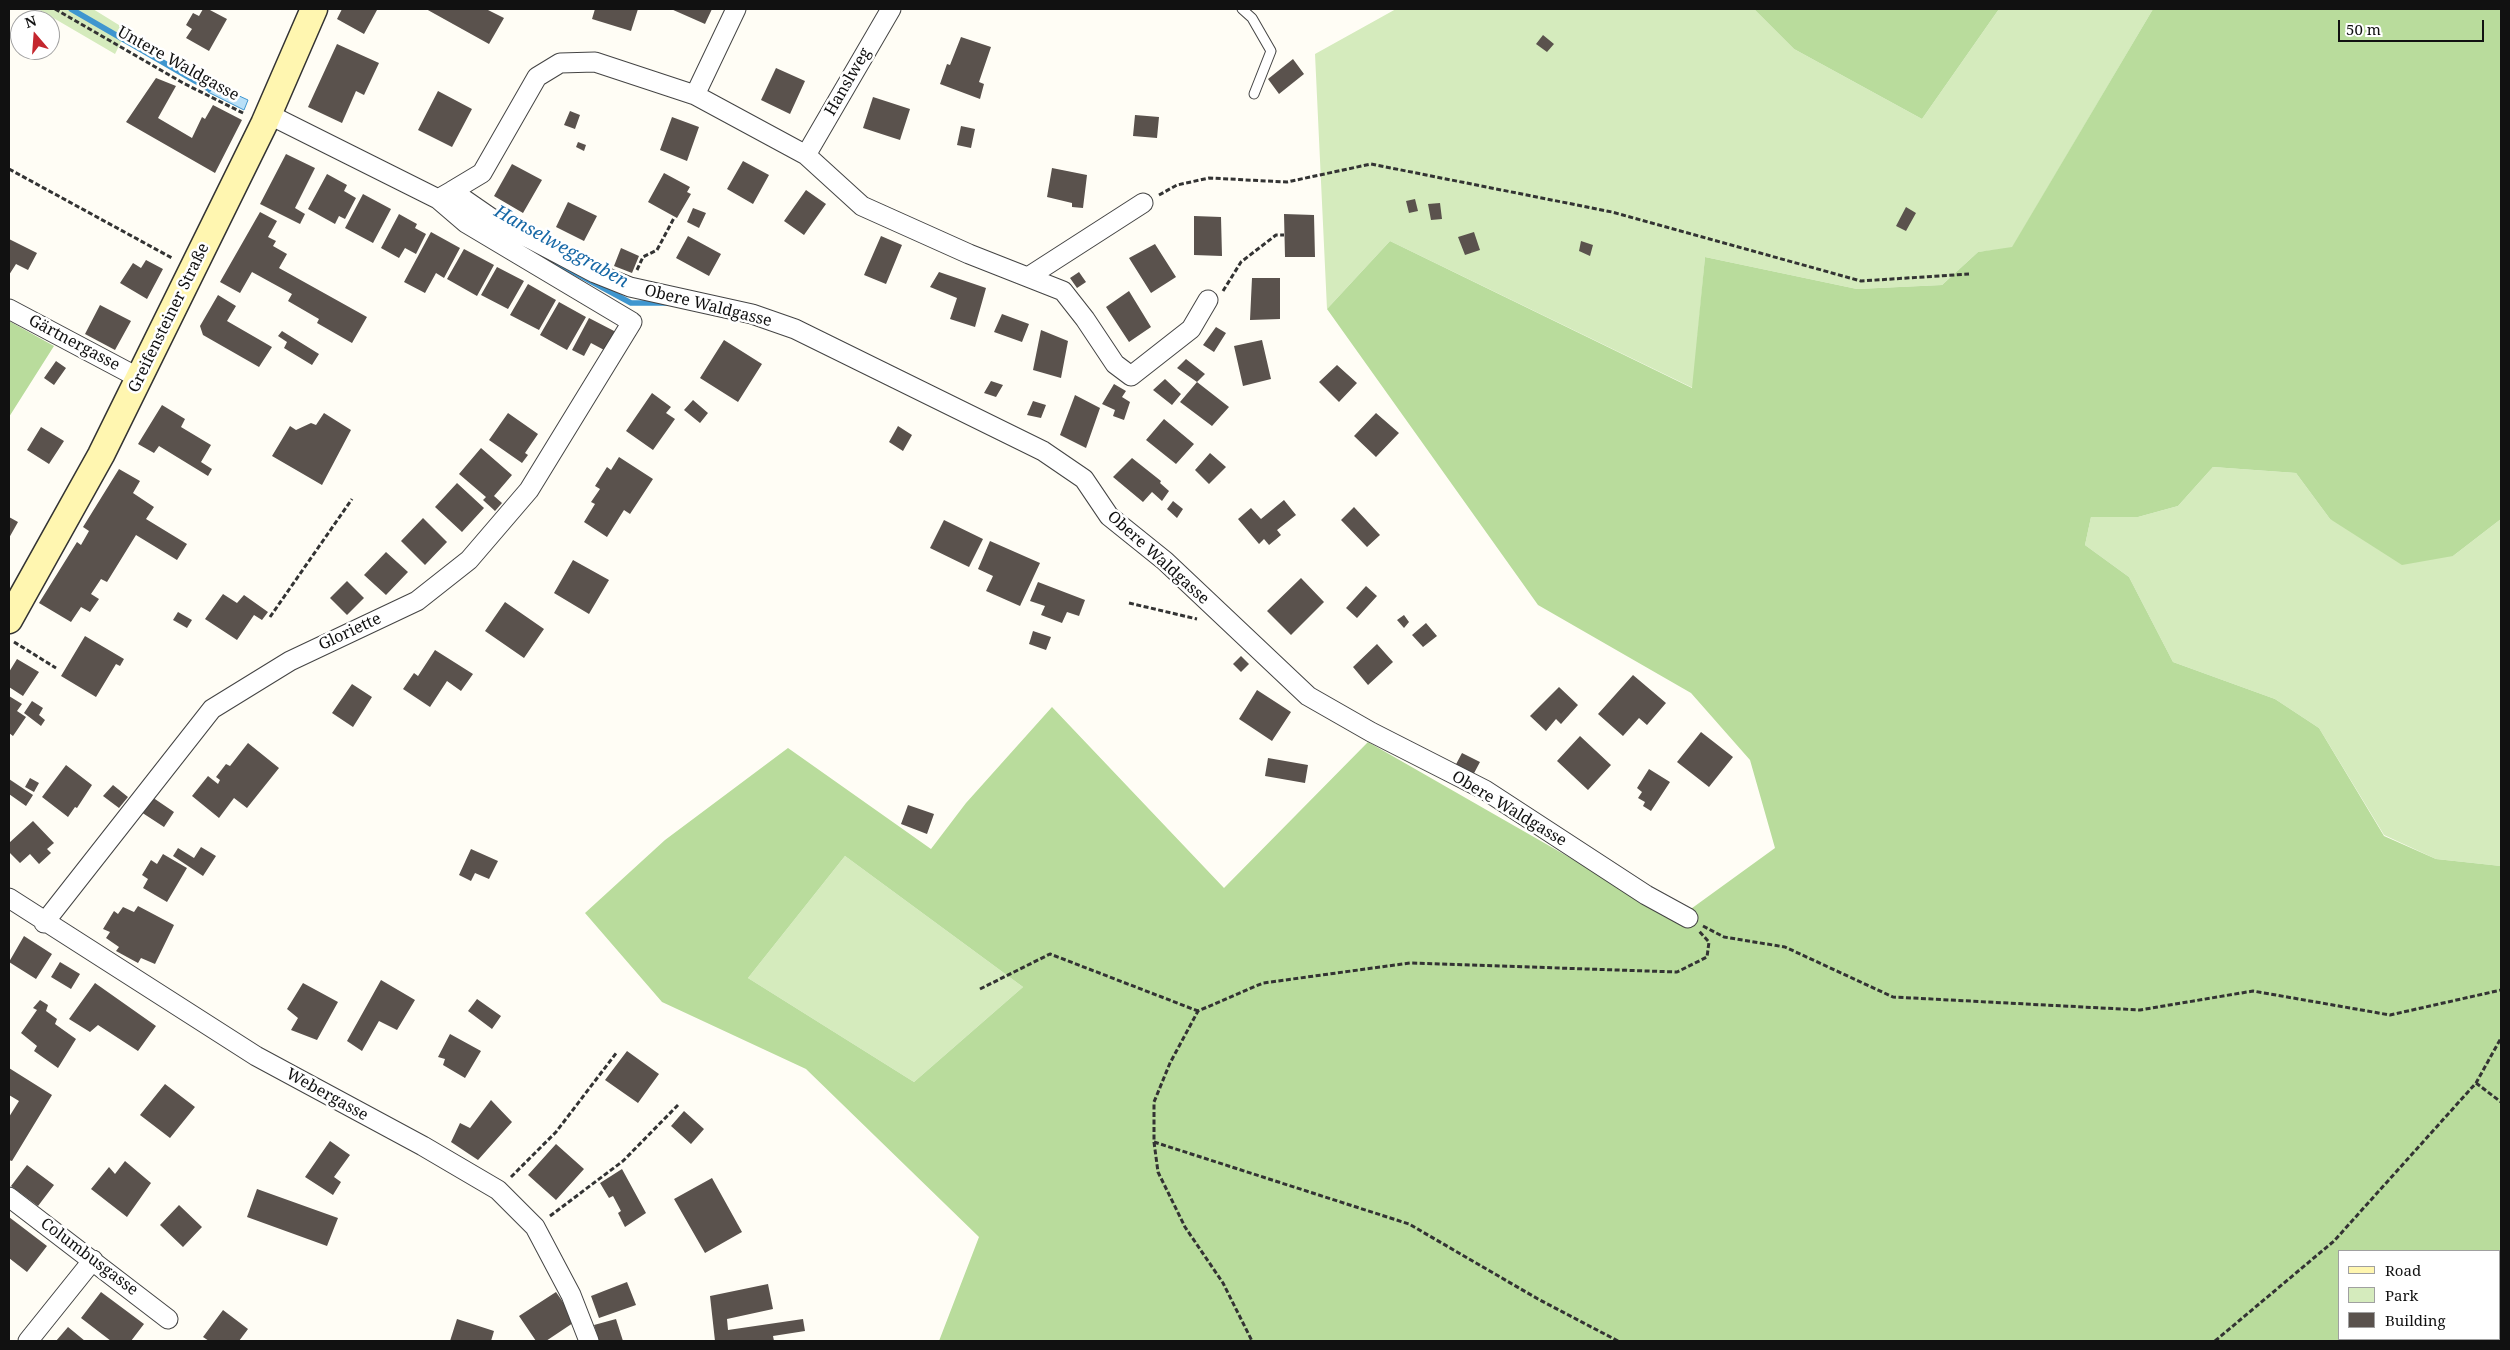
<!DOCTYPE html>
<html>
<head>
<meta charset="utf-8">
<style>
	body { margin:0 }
	#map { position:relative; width:2510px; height:1350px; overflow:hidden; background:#fffdf5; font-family:"Noto Serif",serif }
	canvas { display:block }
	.frame { position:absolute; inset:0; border:10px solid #111; pointer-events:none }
	.legend { position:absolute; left:2338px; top:1250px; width:162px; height:90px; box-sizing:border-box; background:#fff; border:1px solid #a0a0a0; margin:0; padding:6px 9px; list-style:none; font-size:15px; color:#111 }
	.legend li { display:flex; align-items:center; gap:10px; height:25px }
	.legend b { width:25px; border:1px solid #a0a0a0 }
	.north { position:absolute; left:10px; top:10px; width:50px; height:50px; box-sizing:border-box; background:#fff; border:1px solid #a0a0a0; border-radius:50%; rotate:342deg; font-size:14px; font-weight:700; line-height:20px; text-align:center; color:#111 }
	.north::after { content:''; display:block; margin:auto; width:18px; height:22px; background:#c4262e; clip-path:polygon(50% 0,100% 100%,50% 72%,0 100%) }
	.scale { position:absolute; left:2338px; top:20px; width:146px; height:22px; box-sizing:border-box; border:2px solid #111; border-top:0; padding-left:6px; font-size:15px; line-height:18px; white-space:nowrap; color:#111; -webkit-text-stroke:4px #fff; paint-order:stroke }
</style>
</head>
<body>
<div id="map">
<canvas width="2510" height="1350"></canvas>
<div class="frame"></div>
<ul class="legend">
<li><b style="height:6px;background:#fff6b0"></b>Road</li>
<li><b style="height:14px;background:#d5ebbd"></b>Park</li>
<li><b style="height:14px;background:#5a524d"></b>Building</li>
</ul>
<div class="north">N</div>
<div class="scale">50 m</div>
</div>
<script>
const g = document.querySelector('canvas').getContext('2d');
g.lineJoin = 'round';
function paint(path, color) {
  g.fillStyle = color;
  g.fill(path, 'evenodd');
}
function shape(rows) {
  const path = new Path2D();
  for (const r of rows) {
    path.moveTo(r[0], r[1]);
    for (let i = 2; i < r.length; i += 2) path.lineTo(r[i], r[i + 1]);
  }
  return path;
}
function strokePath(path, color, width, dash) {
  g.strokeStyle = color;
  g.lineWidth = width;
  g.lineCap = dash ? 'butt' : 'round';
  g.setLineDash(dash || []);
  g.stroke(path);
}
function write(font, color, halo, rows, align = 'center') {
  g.font = font + ' "Noto Serif",serif';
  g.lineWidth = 5;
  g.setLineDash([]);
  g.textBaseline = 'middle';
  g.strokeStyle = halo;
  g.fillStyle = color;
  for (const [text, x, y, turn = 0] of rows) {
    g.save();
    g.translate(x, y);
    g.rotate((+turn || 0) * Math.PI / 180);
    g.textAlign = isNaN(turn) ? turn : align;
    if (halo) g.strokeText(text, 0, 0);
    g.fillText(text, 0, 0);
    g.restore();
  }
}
const green = shape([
	[38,9,93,9,127,30,115,54],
	[1396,9,1754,9,1794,49,1922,119,1999,9,2153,9,2012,248,1978,252,1942,285,1857,289,1705,257,1693,388,1390,241,1327,309,1315,54],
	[2213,467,2296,473,2330,519,2453,556,2501,519,2501,866,2436,859,2384,835,2319,728,2275,699,2173,662,2129,577,2085,545,2091,517,2138,517,2178,506],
	[845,856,1023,987,914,1082,748,978]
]);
const forest = shape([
	[1754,9,1999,9,1922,119,1794,49],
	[2153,9,2501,9,2501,519,2453,556,2402,565,2330,519,2296,473,2213,467,2178,506,2138,517,2091,517,2085,545,2129,577,2173,662,2275,699,2319,728,2384,836,2436,859,2501,866,2501,1341,939,1341,979,1237,806,1069,662,1002,585,913,665,840,788,748,931,849,966,803,1052,707,1224,888,1368,742,1677,919,1775,848,1750,760,1691,693,1538,605,1327,309,1390,241,1692,388,1705,257,1857,289,1942,285,1978,252,2012,247],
	[845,856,1023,987,914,1082,748,978],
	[2339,1251,2499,1251,2499,1339,2339,1339],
	[9,321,54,346,9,417]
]);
const water = shape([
	[210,87,219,92,222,88,248,100,244,110,208,92,210,87]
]);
const stream = shape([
	[71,9,209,89],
	[555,262,631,303,667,303]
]);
const building = shape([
	[203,9,208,9,227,19,209,51,186,38,192,29,186,25,193,13,199,16],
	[342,9,375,9,377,10,364,34,337,19],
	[426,9,486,9,504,18,489,44],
	[595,9,638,9,631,31,592,19],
	[671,9,712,9,705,24],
	[1543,35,1554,44,1547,52,1536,44],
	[961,37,991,47,979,82,984,84,980,99,940,84,947,64,950,65],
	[337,44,379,63,364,95,356,91,342,123,308,107],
	[1293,59,1304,74,1279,94,1268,79],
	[776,68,805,81,790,114,761,100],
	[156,78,176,86,158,118,192,138,202,117,205,119,213,105,242,120,215,173,126,122],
	[438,91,472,109,452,147,418,130],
	[873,97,910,109,900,140,863,128],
	[570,111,580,115,575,129,564,125],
	[1135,115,1159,117,1157,138,1133,136],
	[672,117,699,127,687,161,660,150],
	[961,126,975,129,971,148,957,145],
	[578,142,586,145,584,151,576,147],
	[286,154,315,168,295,208,305,214,300,224,260,204],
	[743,161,769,175,753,204,727,189],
	[512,164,542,180,523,213,494,196],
	[1052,168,1087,175,1083,208,1072,207,1072,203,1047,197],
	[664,173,690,187,687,192,691,194,677,218,648,202],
	[327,174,347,185,344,191,356,198,345,219,339,216,335,224,308,209],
	[806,190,826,204,804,235,784,221],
	[363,194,391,209,373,243,345,228],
	[1415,199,1418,211,1409,213,1406,201],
	[568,202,597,216,584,241,556,227],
	[1440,203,1442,219,1431,220,1428,204],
	[1906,207,1916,213,1906,231,1896,226],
	[693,208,706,213,699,228,687,222],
	[260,212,277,221,268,237,276,241,273,246,287,254,279,268,367,317,352,343,317,323,319,319,288,301,292,294,252,272,240,293,220,282],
	[399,214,417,224,415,228,426,234,416,254,405,248,399,258,381,248],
	[1284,214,1314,215,1315,257,1285,257],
	[1194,216,1221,217,1222,256,1194,255],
	[431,232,460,248,444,278,436,273,425,293,404,282],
	[1474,232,1480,250,1465,255,1458,237],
	[688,236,721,254,709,276,676,258],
	[881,236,902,245,886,284,864,275],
	[9,239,37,253,28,270,16,264,9,275],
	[1581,241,1593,245,1590,256,1579,251],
	[1155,244,1176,277,1151,293,1129,258],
	[621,248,639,256,632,273,614,266],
	[464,249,494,265,477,296,447,279],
	[146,260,163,269,147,299,120,283,133,263,141,268],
	[497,267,524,281,508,309,481,295],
	[939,272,986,288,975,327,950,319,957,298,930,287],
	[1079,272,1086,282,1077,288,1070,278],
	[1252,278,1280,278,1280,319,1250,320],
	[528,284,556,300,539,330,510,315],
	[1129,291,1151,327,1129,342,1106,307],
	[218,295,236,306,227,321,272,347,259,367,203,335,200,326],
	[559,302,586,317,567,350,540,335],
	[100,305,131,321,115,350,85,334],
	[1002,314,1029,324,1022,342,994,332],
	[589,318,616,332,606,351,591,343,584,356,572,350],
	[1216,327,1226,333,1214,352,1203,345],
	[1041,330,1068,341,1061,378,1033,370],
	[282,331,319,354,312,365,284,348,287,342,278,336],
	[724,340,762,364,738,402,700,378],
	[1262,340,1271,379,1243,386,1234,346],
	[1186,359,1205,374,1197,382,1229,407,1212,426,1180,402,1197,382,1177,368],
	[56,361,66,368,54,385,44,378],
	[1337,365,1357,383,1339,402,1319,382],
	[1165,379,1181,394,1172,405,1153,390],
	[991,381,1003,385,996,397,984,393],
	[1114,384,1126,391,1122,397,1130,402,1124,420,1113,416,1115,410,1102,404],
	[652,393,671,407,666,413,675,419,653,450,626,431],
	[1075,395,1100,408,1086,448,1060,435],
	[693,400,708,413,700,423,684,410],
	[1033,401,1046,405,1041,418,1027,415],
	[162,405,185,419,181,427,211,445,201,462,212,469,208,476,159,446,154,453,138,444],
	[324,413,351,430,322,485,272,456,290,426,296,430,311,423,316,425],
	[508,413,538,434,525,453,528,455,522,463,489,440],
	[1376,413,1399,433,1376,457,1354,436],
	[1164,419,1194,444,1176,464,1146,440],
	[898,426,912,435,903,451,889,442],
	[41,427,64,441,49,464,27,450],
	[481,448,512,475,494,496,502,503,495,511,483,500,486,497,459,474],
	[1210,453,1226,467,1209,484,1195,470],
	[619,457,653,479,630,514,624,510,607,537,584,522,595,504,591,502,600,489,595,486,607,467,611,470],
	[1132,458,1161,481,1160,483,1169,491,1162,501,1152,492,1143,502,1113,477],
	[119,469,140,481,133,493,154,507,146,519,187,544,177,560,136,535,107,582,101,579,91,594,99,599,90,612,81,607,71,622,39,603,77,542,81,545,89,531,83,527],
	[457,483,484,508,462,532,435,507],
	[1284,500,1296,515,1277,530,1281,535,1269,545,1264,539,1259,544,1238,519,1251,508,1261,519],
	[1173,501,1183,509,1177,518,1167,509],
	[1354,507,1380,535,1367,547,1341,520],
	[9,517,18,522,9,538],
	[423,518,447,542,425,565,401,541],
	[944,520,983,539,969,567,930,548],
	[990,541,1040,563,1020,606,986,591,993,576,978,569],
	[386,552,408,572,386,595,364,575],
	[573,560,609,580,589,614,554,593],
	[1301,578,1324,602,1291,635,1267,611],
	[347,581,364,598,347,615,330,598],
	[1038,582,1085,600,1079,616,1067,612,1062,623,1041,615,1045,606,1030,601],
	[1366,586,1377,596,1357,618,1346,608],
	[223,594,237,603,244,595,268,612,262,620,254,615,237,640,205,619],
	[505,602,544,629,524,658,485,631],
	[178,612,192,620,187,628,173,620],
	[1404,615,1409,622,1404,628,1397,620],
	[1426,623,1437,636,1423,647,1412,635],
	[1033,631,1051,637,1046,650,1029,644],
	[85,636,124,659,120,666,116,664,96,697,61,676],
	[1377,644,1393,662,1368,685,1353,667],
	[435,650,473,674,461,691,447,681,430,707,403,689,414,673,418,676],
	[1241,656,1249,664,1241,672,1233,664],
	[17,659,39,672,23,696,9,687,9,672],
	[1633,675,1666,703,1647,725,1639,718,1623,736,1598,714],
	[352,684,372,697,353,727,332,713],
	[1559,687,1578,705,1561,724,1556,719,1546,731,1530,716],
	[1257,690,1291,712,1272,741,1239,719],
	[9,696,22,704,17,711,26,717,13,736,9,733],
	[32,701,43,708,39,715,45,720,41,726,24,713],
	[1701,732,1733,757,1709,787,1677,762],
	[1580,736,1611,765,1588,790,1557,761],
	[248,743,279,768,247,808,234,798,219,818,192,796,208,776,218,784,220,780,216,777,226,764,230,766],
	[1462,753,1480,762,1472,777,1454,768],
	[1268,758,1308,765,1305,783,1265,776],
	[66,765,92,785,77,808,75,807,68,817,42,797],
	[1649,769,1670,782,1651,811,1643,806,1645,802,1638,798,1642,792,1637,788],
	[30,778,39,783,34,792,25,787],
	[9,779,33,795,26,806,9,794],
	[113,785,128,797,119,808,103,796],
	[152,797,174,812,164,827,141,812],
	[908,805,934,814,927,834,901,824],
	[33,821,54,843,47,849,51,853,39,864,30,854,20,863,9,852,9,843],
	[201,847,216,856,203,876,173,856,178,848,194,858],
	[471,849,498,861,489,879,475,873,471,881,459,875],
	[163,854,187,868,167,902,143,888,148,879,142,875,151,860,157,864],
	[138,906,174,925,155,964,141,958,138,963,116,951,119,947,106,938,110,932,103,929,114,911,118,914,123,907,134,912],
	[24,936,52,954,36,979,9,962],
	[60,962,80,974,71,989,51,977],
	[381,980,415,1000,397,1030,379,1021,362,1051,347,1041],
	[95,983,156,1026,138,1051,98,1025,90,1032,69,1019],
	[303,983,338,1002,317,1040,291,1030,298,1018,287,1009],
	[477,999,501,1016,492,1029,468,1011],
	[40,1000,48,1005,46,1011,57,1019,55,1024,76,1039,58,1068,34,1051,37,1046,21,1033,37,1010,33,1008],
	[450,1034,481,1051,465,1078,443,1065,445,1059,438,1057],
	[627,1051,659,1074,638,1103,605,1080],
	[9,1068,52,1095,12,1161,9,1160,9,1117,19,1101,9,1095],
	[165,1084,195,1107,170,1138,140,1115],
	[491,1100,512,1122,478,1160,451,1142,460,1123,470,1128],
	[684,1111,704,1129,691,1144,671,1126],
	[330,1141,350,1155,334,1177,341,1182,333,1195,305,1177],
	[556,1144,584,1169,556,1200,528,1175],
	[125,1161,151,1183,127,1217,91,1189,109,1167,115,1174],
	[27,1165,54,1185,38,1206,11,1186],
	[622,1169,646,1213,625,1227,618,1213,621,1211,613,1196,609,1198,600,1183],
	[712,1178,742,1232,705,1253,674,1199],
	[257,1189,338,1218,327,1246,247,1217],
	[179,1205,202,1227,183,1247,160,1225],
	[9,1217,47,1246,27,1272,9,1258],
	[627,1282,636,1305,599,1318,591,1296],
	[768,1284,773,1309,727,1319,728,1330,803,1319,805,1331,773,1336,774,1341,715,1341,710,1296],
	[101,1292,144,1324,131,1341,111,1341,81,1318],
	[556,1292,576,1321,546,1341,536,1341,519,1316],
	[223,1310,248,1329,239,1341,209,1341,203,1337],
	[457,1319,494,1331,491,1341,450,1341],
	[616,1319,623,1341,599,1341,594,1325],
	[68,1327,85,1341,56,1341]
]);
const path = shape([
	[55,9,183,83,245,114],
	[9,169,172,258],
	[1159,195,1177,185,1209,178,1287,182,1371,164,1612,212,1861,281,1969,274],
	[637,270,643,257,657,250,674,218],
	[1223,291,1241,262,1276,235,1284,235],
	[1129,603,1197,619],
	[270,617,352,499],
	[14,642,56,668],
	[1703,926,1724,937,1785,947,1893,997,2140,1010,2253,991,2390,1015,2501,990],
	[980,989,1050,954,1198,1011],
	[2476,1083,2501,1102],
	[1154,1142,1158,1172,1185,1227,1223,1283,1252,1341],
	[511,1177,556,1132,617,1052],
	[550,1216,623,1161,678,1105],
	[2499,1313,2501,1311],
	[1618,1341,1538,1299,1409,1224,1154,1142,1154,1102,1170,1063,1198,1011,1263,983,1410,963,1677,972,1707,957,1709,942,1699,931],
	[2215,1341,2334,1241,2476,1083,2501,1038],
	[2464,1341,2467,1339]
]);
const service = shape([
	[1242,9,1252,18,1271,51,1254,94]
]);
const minor = shape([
	[695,95,736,9],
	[268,114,438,199,452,191,491,218,595,273,630,287,752,314,795,329,1043,451,1084,479,1109,516,1165,561,1308,696,1371,732,1485,790,1646,895,1688,918],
	[806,155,891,9],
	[452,191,482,173,537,77,560,63,595,62,695,95,806,155,862,206,969,254,1063,291,1085,319,1115,364,1131,376,1191,329,1208,300],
	[1028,277,1143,203],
	[9,309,139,378],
	[9,898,256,1056,423,1146,498,1190,535,1227,571,1295,589,1341],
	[44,923,212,709,290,661,417,601,469,560,529,490,632,322,466,223,438,199],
	[9,1197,168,1319],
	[28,1341,93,1260]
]);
const secondary = shape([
	[9,620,101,455,264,124,314,9]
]);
const streetNames = [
	["Untere Waldgasse",178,64,29],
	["Hanslweg",848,82,-60],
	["Obere Waldgasse",708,306,14],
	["Greifensteiner Straße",169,318,-64],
	["Gärtnergasse",74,343,28],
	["Obere Waldgasse",1158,558,42],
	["Gloriette",350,632,-25],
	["Obere Waldgasse",1509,809,31],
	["Webergasse",327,1095,29],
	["Columbusgasse",89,1257,37]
];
const waterNames = [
	["Hanselweggraben",561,247,29]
];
paint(green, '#d5ebbd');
paint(forest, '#b9dc9c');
paint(water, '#b9e0f7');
strokePath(water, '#3f96cf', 1);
strokePath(stream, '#3f96cf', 5.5);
paint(building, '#5a524d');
strokePath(service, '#444', 11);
strokePath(minor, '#444', 21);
strokePath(secondary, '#333', 29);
strokePath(path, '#333', 3, [5, 2.5]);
strokePath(service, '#fff', 9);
strokePath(minor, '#fff', 19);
strokePath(secondary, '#fff6b0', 26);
write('16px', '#111', '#fff', streetNames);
write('italic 18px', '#1768a6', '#fff', waterNames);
</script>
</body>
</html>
